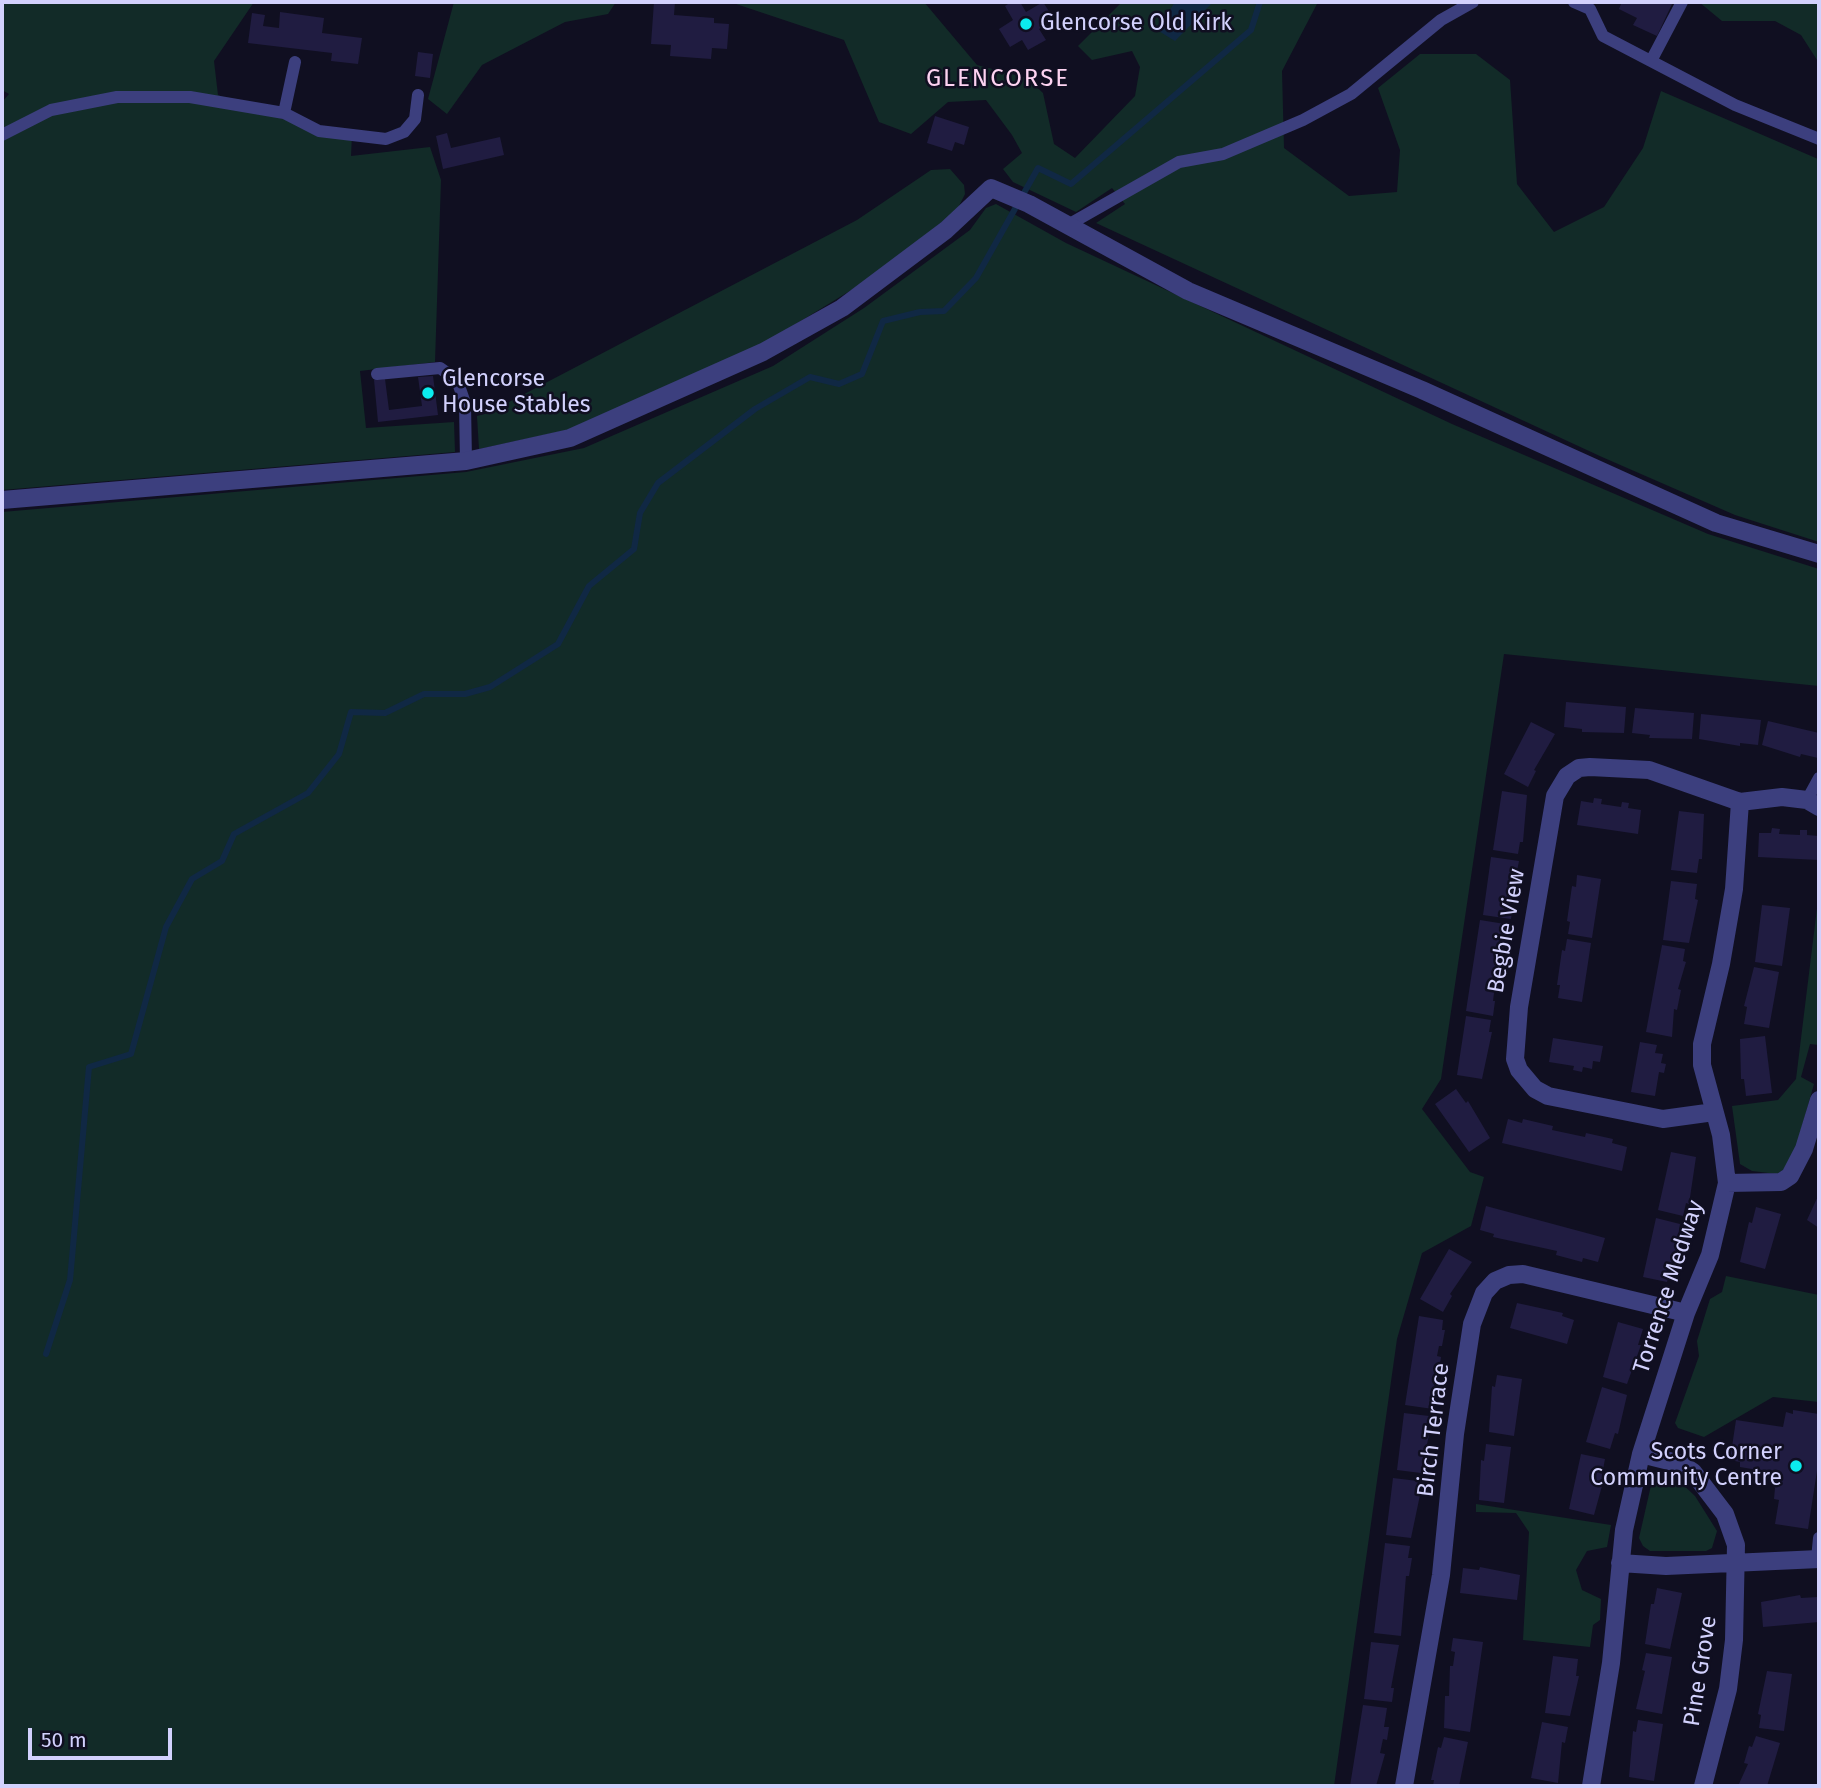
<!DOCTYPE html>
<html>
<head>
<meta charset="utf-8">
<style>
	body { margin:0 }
	#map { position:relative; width:1821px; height:1788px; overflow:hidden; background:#100f21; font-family:"Fira Sans",sans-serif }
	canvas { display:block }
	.frame { position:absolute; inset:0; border:4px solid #d2d1fd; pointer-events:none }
	.scale { position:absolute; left:28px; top:1728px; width:144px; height:32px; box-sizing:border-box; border:4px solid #d2d1fd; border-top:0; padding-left:9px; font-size:21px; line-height:24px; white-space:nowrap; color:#d2d1fd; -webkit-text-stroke:5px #100f21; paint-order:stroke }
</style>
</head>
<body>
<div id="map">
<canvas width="1821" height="1788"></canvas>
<div class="frame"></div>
<div class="scale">50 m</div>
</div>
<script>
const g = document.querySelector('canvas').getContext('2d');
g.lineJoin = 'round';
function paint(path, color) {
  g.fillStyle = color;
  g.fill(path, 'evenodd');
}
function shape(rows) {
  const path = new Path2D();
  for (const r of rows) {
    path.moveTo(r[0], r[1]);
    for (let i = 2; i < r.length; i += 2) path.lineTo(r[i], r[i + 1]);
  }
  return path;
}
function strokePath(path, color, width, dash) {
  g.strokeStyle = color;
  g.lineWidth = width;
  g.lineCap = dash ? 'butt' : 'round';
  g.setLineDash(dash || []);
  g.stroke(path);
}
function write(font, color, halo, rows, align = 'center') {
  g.font = font + ' "Fira Sans",sans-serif';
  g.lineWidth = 5;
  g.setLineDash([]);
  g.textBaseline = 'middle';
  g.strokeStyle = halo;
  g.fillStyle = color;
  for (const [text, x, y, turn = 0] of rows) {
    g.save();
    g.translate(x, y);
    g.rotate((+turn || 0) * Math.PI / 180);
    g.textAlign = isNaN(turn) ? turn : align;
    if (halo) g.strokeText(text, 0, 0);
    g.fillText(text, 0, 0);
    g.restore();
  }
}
const green = shape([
	[2,2,254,2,214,61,218,95,283,119,352,135,351,156,430,147,441,180,435,362,360,371,366,428,454,422,455,452,2,490,2,102,9,94,2,90],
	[454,2,616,2,608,14,565,22,482,65,447,114,428,99],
	[730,2,924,2,977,65,1027,78,1043,93,1054,144,1075,158,1135,96,1140,67,1132,51,1092,60,1078,46,1122,2,1318,2,1282,71,1284,148,1349,196,1397,192,1400,150,1378,88,1420,54,1476,54,1510,80,1517,184,1554,232,1604,207,1643,148,1661,91,1818,159,1819,542,1735,515,1602,457,1096,223,1125,204,1112,188,1076,212,1013,182,1003,169,1022,153,1012,135,986,100,948,102,911,134,879,122,844,40],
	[1699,2,1819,2,1819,81,1817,60,1801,35,1775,21,1722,21],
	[950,169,964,185,965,194,957,210,879,273,760,346,572,429,479,449,477,416,488,413,857,220,931,170],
	[996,204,1066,243,1452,424,1708,534,1819,569,1819,686,1504,654,1441,1079,1422,1109,1470,1172,1484,1177,1471,1226,1422,1253,1397,1339,1334,1786,2,1786,2,512,466,472,584,448,773,366,864,308,970,230,986,208],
	[1819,892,1819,1045,1810,1044,1801,1077,1814,1084,1791,1165,1777,1174,1752,1171,1740,1164,1732,1106,1778,1100,1796,1079],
	[1726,1276,1819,1295,1819,1402,1773,1397,1704,1437,1678,1428,1675,1423,1699,1356,1697,1341,1710,1299,1722,1292],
	[1664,1474,1677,1479,1695,1496,1717,1531,1712,1548,1706,1551,1650,1551,1643,1546,1639,1538,1652,1481],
	[1476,1504,1611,1525,1607,1547,1587,1551,1576,1570,1582,1590,1601,1599,1600,1620,1593,1625,1590,1647,1523,1640,1529,1532,1516,1513,1476,1512]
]);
const water = shape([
	[1175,2,1213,2,1175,41,1157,30]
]);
const stream = shape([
	[46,1354,70,1280,89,1067,131,1054,166,927,192,879,222,861,234,834,308,793,339,754,351,712,385,713,424,694,465,694,490,687,558,644,589,586,634,549,640,513,658,483,755,409,810,377,839,384,862,374,883,321,920,312,944,311,976,278,1038,168,1071,184,1251,30,1260,2]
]);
const building = shape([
	[654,2,675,2,674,15,714,18,714,23,729,24,727,49,712,48,711,59,670,56,671,45,651,44],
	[1011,2,1020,2,1026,12,1043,2,1054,19,1039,29,1046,40,1028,50,1022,40,1010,47,999,29,1013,20,1005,6],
	[1616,2,1673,2,1657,36,1633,25,1637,18,1619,9,1621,4],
	[280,12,324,18,322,33,362,38,358,64,331,61,332,53,248,43,252,13,265,15,263,26,279,28],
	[418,52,433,54,430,78,415,76],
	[935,116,969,127,964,145,955,142,952,151,927,143],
	[447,133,451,148,500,137,504,155,443,169,436,136],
	[433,376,438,415,378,422,374,380,385,379,389,410,422,406,418,377],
	[1566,702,1626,707,1624,733,1582,732,1582,729,1564,727],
	[1635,708,1694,713,1692,739,1649,738,1650,735,1632,733],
	[1701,714,1761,720,1758,745,1740,743,1740,746,1699,739],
	[1768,721,1819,733,1818,758,1801,754,1800,757,1762,745],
	[1531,722,1555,734,1534,770,1536,771,1528,787,1504,774],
	[1502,791,1527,795,1523,842,1520,842,1518,854,1493,850],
	[1594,798,1602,799,1601,804,1621,807,1622,802,1629,803,1628,808,1641,810,1638,834,1577,825,1581,801,1593,803],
	[1679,811,1704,814,1702,859,1699,859,1697,873,1671,870],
	[1772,828,1780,829,1779,834,1800,835,1800,830,1807,830,1807,835,1819,836,1819,860,1758,857,1759,833,1771,833],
	[1491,857,1519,861,1510,906,1513,906,1511,919,1483,915],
	[1577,875,1601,879,1592,938,1568,934,1570,922,1567,921,1572,886,1576,887],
	[1671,881,1697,884,1695,899,1698,900,1689,943,1663,940],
	[1762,905,1790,908,1782,966,1755,962],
	[1480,920,1505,924,1503,953,1499,953,1497,968,1500,969,1498,985,1495,985,1493,1001,1495,1001,1493,1016,1466,1011],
	[1567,939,1591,943,1582,1002,1558,998,1560,985,1557,985,1562,950,1565,951],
	[1662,945,1685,949,1683,961,1686,962,1678,989,1681,990,1677,1010,1674,1009,1672,1037,1646,1032],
	[1754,967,1779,972,1769,1028,1744,1024,1747,1007,1744,1006],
	[1466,1016,1491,1020,1489,1032,1492,1032,1482,1079,1457,1075],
	[1765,1036,1772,1093,1746,1096,1744,1079,1741,1079,1740,1039],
	[1553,1038,1603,1046,1600,1062,1593,1061,1592,1069,1583,1067,1582,1072,1573,1070,1574,1066,1549,1062],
	[1640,1042,1657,1045,1655,1053,1663,1054,1661,1063,1666,1064,1664,1073,1659,1072,1655,1096,1631,1092],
	[1456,1089,1466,1103,1468,1101,1490,1138,1469,1152,1435,1104],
	[1508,1119,1522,1123,1523,1119,1553,1126,1552,1130,1585,1137,1586,1133,1613,1139,1612,1143,1627,1147,1622,1171,1502,1143],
	[1671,1152,1696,1157,1689,1204,1686,1203,1683,1216,1658,1210],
	[1819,1194,1819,1228,1807,1220],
	[1486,1206,1605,1238,1598,1262,1583,1258,1582,1262,1556,1255,1557,1251,1493,1237,1494,1234,1480,1230],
	[1756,1207,1781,1214,1765,1269,1740,1262,1749,1222,1752,1223],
	[1656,1218,1680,1224,1678,1236,1681,1236,1667,1282,1643,1277],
	[1449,1249,1472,1262,1450,1294,1452,1296,1443,1312,1420,1299],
	[1517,1303,1563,1313,1562,1316,1574,1320,1567,1344,1510,1328],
	[1419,1316,1443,1320,1442,1330,1445,1330,1442,1346,1439,1346,1437,1356,1441,1357,1438,1378,1435,1378,1433,1409,1405,1405],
	[1618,1322,1643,1329,1638,1345,1641,1345,1627,1384,1603,1377],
	[1497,1375,1522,1379,1514,1436,1489,1432,1492,1386,1495,1387],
	[1602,1387,1627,1395,1618,1434,1615,1433,1610,1449,1586,1442],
	[1793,1410,1819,1414,1819,1458,1808,1529,1775,1524,1779,1500,1774,1499,1775,1488,1764,1471,1740,1467,1740,1462,1730,1460,1736,1420,1783,1427,1786,1412,1793,1414],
	[1404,1413,1429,1416,1427,1429,1430,1430,1421,1473,1397,1470],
	[1486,1444,1511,1447,1504,1503,1479,1500,1481,1460,1484,1461],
	[1581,1454,1605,1459,1602,1475,1605,1475,1594,1515,1569,1509],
	[1393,1478,1418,1481,1417,1494,1420,1495,1411,1538,1386,1535],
	[1385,1543,1410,1546,1408,1558,1412,1558,1409,1576,1406,1576,1401,1636,1374,1633],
	[1480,1567,1520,1575,1517,1600,1460,1593,1463,1568,1479,1570],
	[1657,1588,1682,1593,1670,1649,1645,1644,1651,1604,1654,1604],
	[1800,1595,1801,1598,1818,1597,1819,1622,1763,1627,1761,1602],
	[1453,1638,1483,1642,1470,1732,1444,1728,1445,1696,1449,1696,1450,1666,1453,1666,1455,1652,1451,1651],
	[1371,1642,1399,1645,1391,1688,1394,1688,1392,1702,1364,1699],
	[1646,1653,1672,1657,1662,1714,1636,1709,1645,1671,1642,1670],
	[1553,1656,1578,1659,1576,1676,1579,1676,1570,1716,1545,1713],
	[1767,1671,1792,1674,1784,1731,1759,1728,1761,1715,1758,1714],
	[1363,1705,1387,1708,1384,1727,1389,1727,1387,1740,1383,1739,1380,1753,1385,1754,1376,1786,1350,1786],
	[1638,1720,1663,1724,1654,1781,1629,1777,1633,1731,1636,1732],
	[1542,1722,1568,1727,1565,1743,1562,1742,1558,1783,1531,1778],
	[1756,1736,1780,1743,1767,1786,1738,1786,1748,1764,1744,1763,1749,1746,1752,1747],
	[1444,1737,1468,1742,1459,1786,1433,1786,1434,1780,1431,1780,1438,1747,1441,1748]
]);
const service = shape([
	[1574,2,1590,9,1603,36,1735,105,1819,139],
	[1651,61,1682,2],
	[284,113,319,131,386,139,404,132,415,119,418,95],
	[2,135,51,110,117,97,190,97,284,113,295,62],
	[1068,225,1179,162,1223,154,1303,120,1351,94,1441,20,1473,2],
	[377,374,440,368,457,380,465,403,466,461],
	[1807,800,1819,778],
	[1817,1559,1819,1538]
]);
const minor = shape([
	[2,500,466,461,570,438,763,352,842,308,946,230,991,188,1029,204,1188,291,1422,390,1716,523,1819,554],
	[1714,1112,1663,1119,1548,1096,1535,1089,1519,1070,1515,1059,1519,1007,1555,796,1567,776,1579,768,1590,767,1649,770,1740,802,1782,797,1807,800,1819,807],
	[1727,1183,1781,1182,1790,1176,1804,1149,1819,1100],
	[1641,1454,1681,1464,1693,1472,1725,1514,1736,1545,1734,1640,1728,1689,1703,1786],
	[1620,1563,1666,1566,1819,1559],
	[1404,1786,1441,1575,1455,1434,1472,1324,1484,1293,1495,1281,1509,1275,1523,1274,1686,1313],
	[1591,1786,1611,1663,1624,1530,1641,1454,1686,1313,1710,1255,1727,1183,1721,1135,1702,1065,1702,1044,1721,964,1734,889,1740,802]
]);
const markers = [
	[1026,24,7,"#0bebee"],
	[428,393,7,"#0bebee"],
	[1796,1466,7,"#0bebee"]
];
const poiNames = [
	["Glencorse Old Kirk",1040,24],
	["Glencorse",442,380],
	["House Stables",442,406],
	["Scots Corner",1782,1453,"right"],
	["Community Centre",1782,1479,"right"]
];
const streetNames = [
	["Begbie View",1507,931,-80],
	["Torrence Medway",1669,1287,-72],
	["Birch Terrace",1434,1430,-83],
	["Pine Grove",1701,1671,-81]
];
const neighbourhoodNames = [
	["GLENCORSE",998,79]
];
paint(green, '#122b28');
paint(water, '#102844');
strokePath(stream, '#102844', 6);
paint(building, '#201c41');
strokePath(service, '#3c3f7e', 12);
strokePath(minor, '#3c3f7e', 18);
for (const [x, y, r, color] of markers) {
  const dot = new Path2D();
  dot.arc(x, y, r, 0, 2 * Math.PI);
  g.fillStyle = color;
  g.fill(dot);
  strokePath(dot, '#100f21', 2.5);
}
write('23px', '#d2d1fd', '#100f21', poiNames, 'left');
write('23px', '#d2d1fd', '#100f21', streetNames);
g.letterSpacing = '2px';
write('24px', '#fdd3f1', '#100f21', neighbourhoodNames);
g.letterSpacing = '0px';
</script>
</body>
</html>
